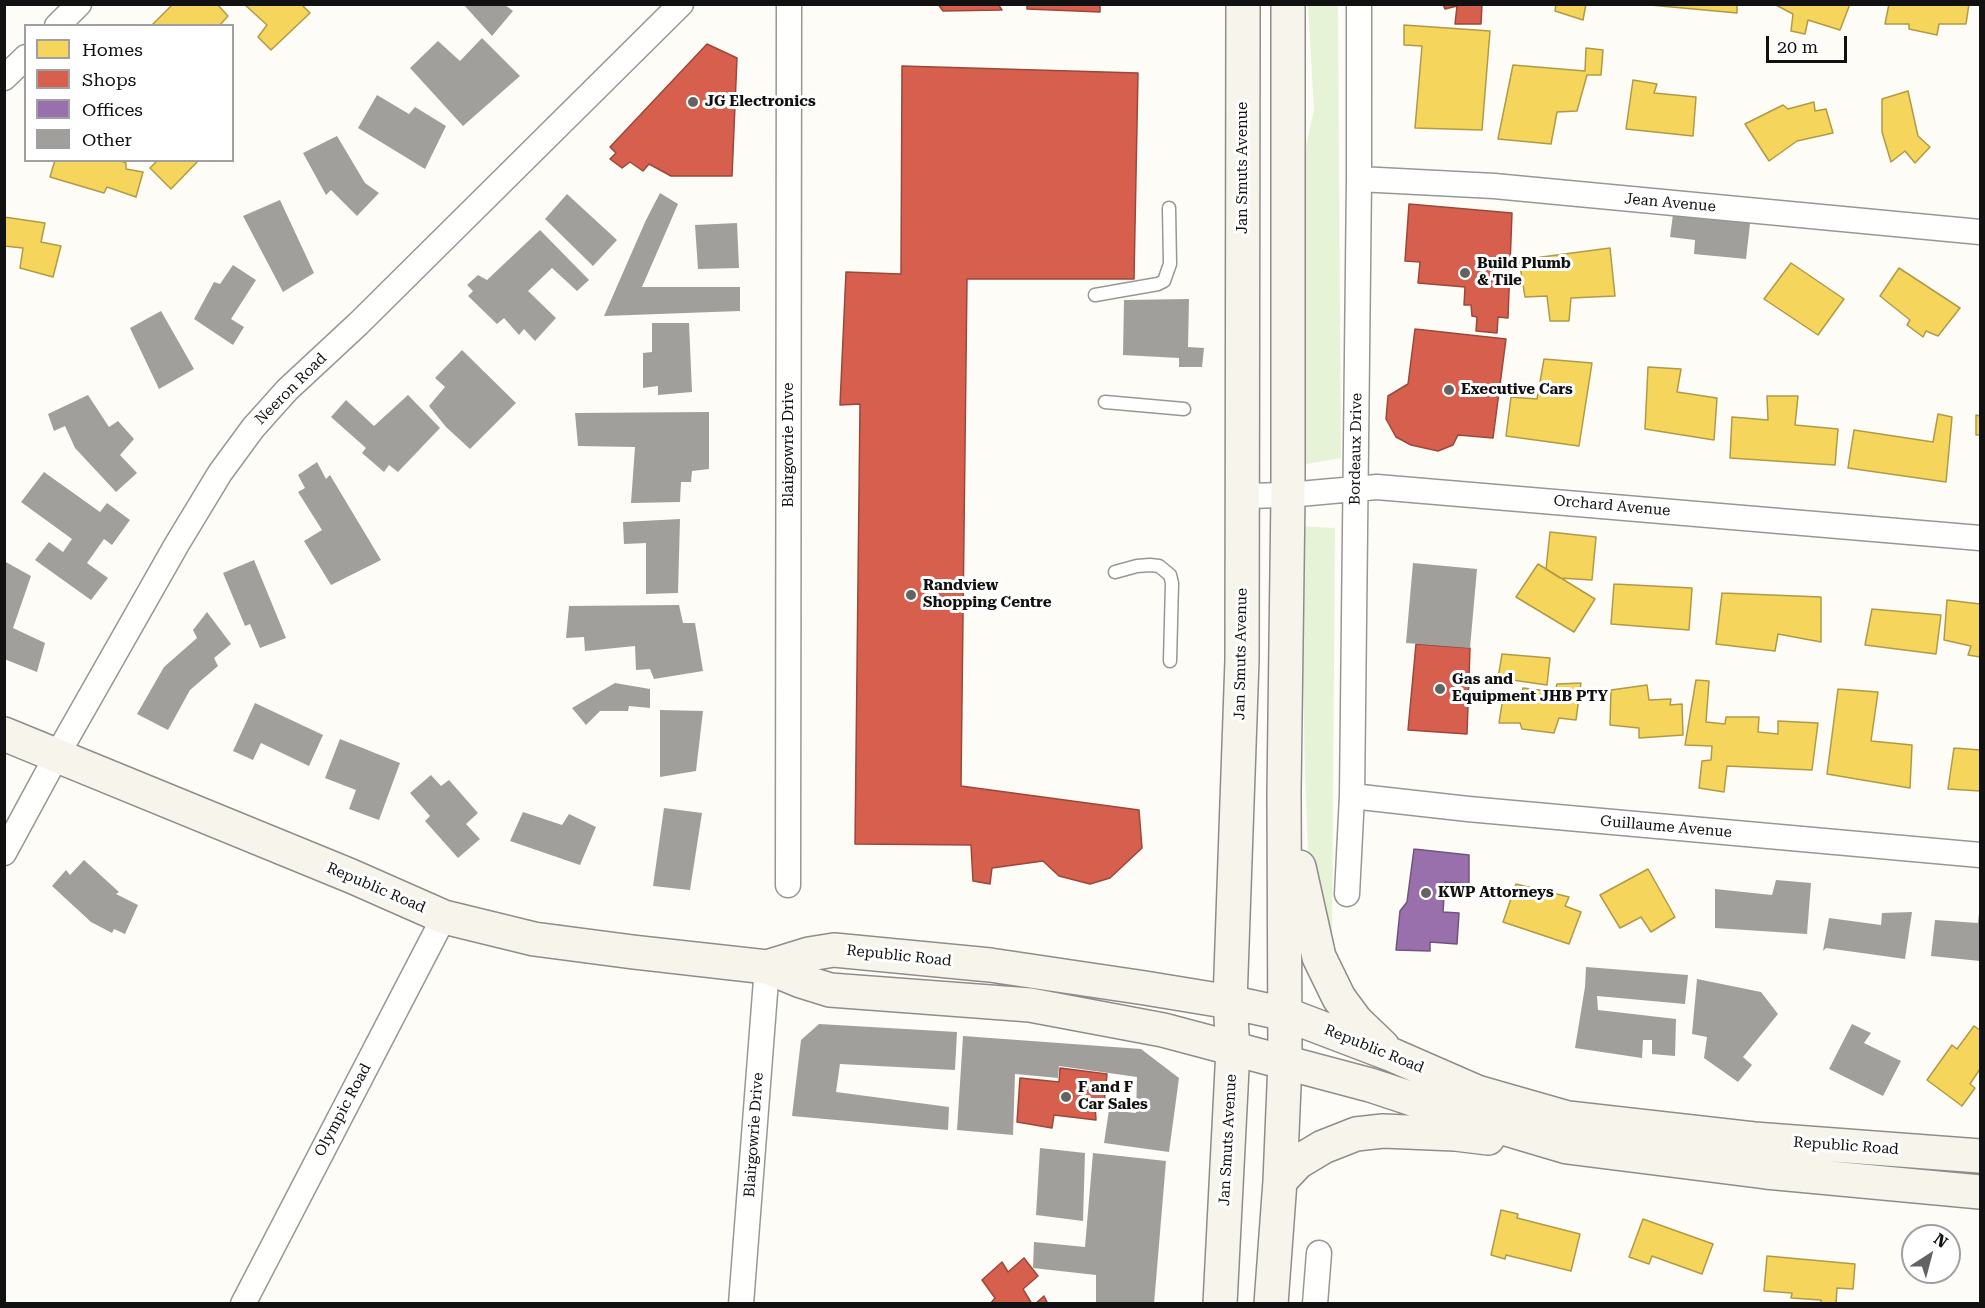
<!DOCTYPE html>
<html>
<head>
<meta charset="utf-8">
<style>
	body { margin:0 }
	#map { position:relative; width:1985px; height:1308px; overflow:hidden; background:#fdfcf7; font-family:"Roboto Serif",serif }
	canvas { display:block }
	.frame { position:absolute; inset:0; border:6px solid #111; pointer-events:none }
	.legend { position:absolute; left:24px; top:24px; width:210px; height:138px; box-sizing:border-box; background:#fff; border:2px solid #a0a0a0; margin:0; padding:8px 10px; list-style:none; font-size:18px; color:#111 }
	.legend li { display:flex; align-items:center; gap:12px; height:30px }
	.legend b { width:30px; border:2px solid #a0a0a0 }
	.north { position:absolute; left:1901px; top:1224px; width:60px; height:60px; box-sizing:border-box; background:#fff; border:2px solid #a0a0a0; border-radius:50%; rotate:36deg; font-size:16px; font-weight:700; line-height:24px; text-align:center; color:#111 }
	.north::after { content:''; display:block; margin:auto; width:21px; height:27px; background:#646362; clip-path:polygon(50% 0,100% 100%,50% 72%,0 100%) }
	.scale { position:absolute; left:1766px; top:36px; width:81px; height:27px; box-sizing:border-box; border:3px solid #111; border-top:0; padding-left:8px; font-size:18px; line-height:21px; white-space:nowrap; color:#111; -webkit-text-stroke:4px #fff; paint-order:stroke }
</style>
</head>
<body>
<div id="map">
<canvas width="1985" height="1308"></canvas>
<div class="frame"></div>
<ul class="legend">
<li><b style="height:16px;background:#f6d55c"></b>Homes</li>
<li><b style="height:16px;background:#d6604d"></b>Shops</li>
<li><b style="height:16px;background:#9970ab"></b>Offices</li>
<li><b style="height:16px;background:#a19f9c"></b>Other</li>
</ul>
<div class="north">N</div>
<div class="scale">20 m</div>
</div>
<script>
const g = document.querySelector('canvas').getContext('2d');
g.lineJoin = 'round';
function paint(path, color) {
  g.fillStyle = color;
  g.fill(path, 'evenodd');
}
function shape(rows) {
  const path = new Path2D();
  for (const r of rows) {
    path.moveTo(r[0], r[1]);
    for (let i = 2; i < r.length; i += 2) path.lineTo(r[i], r[i + 1]);
  }
  return path;
}
function strokePath(path, color, width, dash) {
  g.strokeStyle = color;
  g.lineWidth = width;
  g.lineCap = dash ? 'butt' : 'round';
  g.setLineDash(dash || []);
  g.stroke(path);
}
function write(font, color, halo, rows, align = 'center') {
  g.font = font + ' "Roboto Serif",serif';
  g.lineWidth = 6;
  g.setLineDash([]);
  g.textBaseline = 'middle';
  g.strokeStyle = halo;
  g.fillStyle = color;
  for (const [text, x, y, turn = 0] of rows) {
    g.save();
    g.translate(x, y);
    g.rotate((+turn || 0) * Math.PI / 180);
    g.textAlign = isNaN(turn) ? turn : align;
    if (halo) g.strokeText(text, 0, 0);
    g.fillText(text, 0, 0);
    g.restore();
  }
}
const green = shape([
	[1308,5,1338,5,1341,458,1306,464,1301,168,1314,110],
	[1300,526,1335,528,1332,946,1308,850,1305,774]
]);
const homes = shape([
	[173,4,217,4,228,16,219,26,151,26,173,4],
	[244,4,301,4,310,13,271,50,258,37,267,25,244,4],
	[1556,4,1586,4,1583,20,1555,11,1556,4],
	[1639,4,1737,4,1737,13,1639,4],
	[1774,4,1850,4,1840,30,1808,20,1805,34,1791,31,1793,14,1774,4],
	[1889,4,1969,4,1966,24,1939,24,1937,35,1909,29,1909,24,1885,24,1889,4],
	[1404,25,1490,31,1482,130,1415,128,1422,46,1404,45,1404,25],
	[1586,48,1603,50,1601,75,1587,75,1577,111,1557,112,1551,144,1498,139,1513,65,1585,71,1586,48],
	[1633,80,1657,84,1654,93,1696,97,1693,136,1626,129,1633,80],
	[1908,91,1918,136,1930,147,1915,163,1905,151,1891,162,1882,132,1882,99,1908,91],
	[1814,102,1815,111,1826,109,1833,133,1797,141,1769,161,1745,124,1783,105,1788,109,1814,102],
	[55,160,118,160,126,163,126,169,143,172,136,197,107,187,104,193,50,177,55,160],
	[158,160,199,160,171,189,150,168,158,160],
	[4,217,45,223,41,242,61,246,53,277,20,268,23,248,4,246,4,217],
	[1610,248,1615,296,1571,298,1569,321,1550,321,1547,296,1525,297,1519,260,1610,248],
	[1791,263,1844,299,1818,335,1764,299,1791,263],
	[1899,268,1960,308,1938,336,1926,331,1923,337,1907,325,1910,320,1880,296,1899,268],
	[1544,359,1592,363,1579,446,1506,436,1511,397,1537,399,1544,359],
	[1648,367,1681,369,1677,392,1717,398,1714,440,1645,429,1648,367],
	[1767,396,1798,396,1795,425,1838,429,1835,465,1730,458,1732,417,1768,420,1767,396],
	[1938,414,1952,417,1946,482,1848,468,1854,430,1933,442,1938,414],
	[1976,415,1980,416,1980,435,1976,435,1976,415],
	[1550,532,1596,537,1592,580,1560,578,1546,569,1550,532],
	[1538,564,1595,599,1574,632,1516,597,1538,564],
	[1614,584,1692,588,1689,630,1611,624,1614,584],
	[1722,593,1821,597,1821,642,1778,634,1775,651,1716,644,1722,593],
	[1947,600,1980,604,1980,657,1968,655,1971,646,1944,640,1947,600],
	[1872,609,1941,615,1936,654,1865,645,1872,609],
	[1502,654,1550,658,1547,685,1498,678,1502,654],
	[1696,680,1709,681,1706,722,1725,724,1726,717,1759,717,1758,732,1778,734,1778,721,1818,723,1812,770,1727,766,1724,792,1699,788,1702,761,1711,760,1712,746,1685,745,1696,680],
	[1581,683,1576,720,1559,718,1554,733,1522,729,1520,723,1499,723,1504,691,1521,696,1523,688,1555,692,1557,684,1581,683],
	[1647,685,1649,700,1671,699,1670,705,1682,704,1683,735,1639,738,1639,728,1610,725,1611,690,1647,685],
	[1838,689,1878,692,1871,741,1912,745,1910,788,1827,774,1838,689],
	[1954,748,1980,750,1980,791,1948,789,1954,748],
	[1648,869,1675,917,1651,932,1641,917,1620,928,1600,895,1648,869],
	[1516,884,1569,897,1565,906,1581,912,1569,944,1503,922,1516,884],
	[1974,1026,1980,1030,1980,1069,1970,1084,1975,1088,1962,1106,1927,1080,1952,1045,1957,1049,1974,1026],
	[1501,1210,1518,1214,1517,1218,1580,1234,1571,1271,1506,1255,1505,1259,1491,1255,1501,1210],
	[1643,1219,1713,1244,1702,1274,1652,1256,1649,1264,1629,1257,1643,1219],
	[1767,1256,1855,1264,1853,1289,1837,1288,1836,1304,1821,1304,1821,1300,1791,1298,1792,1293,1764,1291,1767,1256]
]);
const shops = shape([
	[938,4,998,4,1002,10,943,11,938,4],
	[1027,4,1100,4,1100,12,1027,9,1027,4],
	[1443,4,1482,4,1481,24,1455,24,1457,6,1445,9,1443,4],
	[707,44,737,58,732,176,671,176,649,164,643,171,630,162,622,168,610,159,616,153,610,147,707,44],
	[902,66,1138,73,1134,279,967,279,961,786,1139,810,1142,848,1110,878,1090,884,1059,876,1043,861,992,868,990,884,973,881,971,845,855,844,860,404,840,405,846,272,901,274,902,66],
	[1409,204,1512,213,1508,318,1498,317,1497,333,1476,331,1477,317,1472,316,1471,305,1464,305,1465,287,1418,283,1420,262,1405,261,1409,204],
	[1415,329,1506,339,1493,438,1458,435,1453,445,1438,451,1411,445,1396,437,1386,419,1388,396,1408,384,1415,329],
	[1416,644,1470,648,1467,734,1408,730,1416,644],
	[1060,1068,1107,1074,1104,1105,1095,1105,1096,1120,1054,1115,1052,1128,1017,1122,1020,1078,1059,1082,1060,1068],
	[1024,1258,1038,1276,1023,1289,1032,1304,990,1304,995,1298,982,1280,1002,1262,1008,1272,1024,1258],
	[1044,1296,1048,1304,1035,1304,1044,1296]
]);
const offices = shape([
	[1414,849,1469,855,1469,884,1445,882,1443,912,1459,913,1457,944,1430,942,1430,951,1396,950,1400,911,1407,902,1414,849]
]);
const building = shape([
	[464,5,505,5,513,11,492,36],
	[482,38,520,76,463,126,410,68,438,41,460,61],
	[377,95,409,114,415,107,446,126,425,169,358,128],
	[337,136,365,183,379,193,357,216,331,190,326,195,303,153],
	[660,193,678,204,642,287,740,287,740,311,604,316,646,220],
	[567,194,617,240,593,266,545,219],
	[280,200,314,273,283,292,243,216],
	[1674,207,1751,215,1746,259,1694,254,1695,240,1670,237],
	[737,223,739,268,698,269,695,225],
	[540,230,589,280,577,291,552,268,528,291,556,318,535,341,524,329,519,335,504,318,497,324,468,296,473,291,467,285,478,275,487,280],
	[233,265,256,280,231,319,244,327,233,345,194,319,214,282,220,284],
	[1189,299,1188,347,1204,348,1202,367,1179,367,1179,358,1123,355,1124,300],
	[161,311,194,369,159,389,130,328],
	[652,323,689,323,692,392,658,395,658,386,643,388,643,353,652,352],
	[462,350,516,403,470,449,446,427,429,406,445,387,435,378],
	[88,395,109,427,118,421,134,439,120,455,137,473,116,492,75,448,65,426,54,431,48,414],
	[408,395,440,428,398,472,389,465,384,472,362,453,366,448,331,417,346,400,374,426],
	[709,412,709,469,692,471,691,482,681,482,680,502,631,503,635,447,578,446,575,413],
	[317,462,326,479,330,475,381,560,331,585,304,541,322,530,298,492,305,488,298,475],
	[44,472,100,512,107,503,130,520,112,545,104,539,87,563,108,578,91,600,35,560,49,542,63,552,72,539,21,502],
	[680,519,678,593,646,594,646,543,624,544,623,522],
	[254,560,286,638,260,648,250,624,245,626,223,573],
	[4,561,31,576,13,628,45,643,37,672,4,659],
	[1413,563,1477,569,1470,648,1406,643],
	[679,605,683,623,695,623,703,671,654,679,650,669,636,670,635,646,585,651,584,637,566,638,569,606],
	[207,612,231,644,214,658,218,666,190,690,168,730,137,714,164,667,197,638,193,630],
	[615,683,650,689,650,708,629,706,628,711,600,711,586,725,572,708],
	[255,703,323,735,309,766,261,743,253,760,233,751],
	[660,710,703,711,696,771,660,777],
	[340,739,400,763,379,820,349,809,356,790,325,778],
	[431,775,441,786,449,780,478,813,466,824,480,839,458,858,425,821,430,816,410,793],
	[664,808,702,813,690,890,653,886],
	[523,812,562,825,569,814,596,827,580,865,510,841],
	[84,860,119,892,116,894,138,905,125,934,114,929,112,933,91,922,52,886,66,870,70,875],
	[1776,880,1811,883,1807,934,1715,928,1715,889,1772,895],
	[1912,912,1905,959,1826,948,1823,951,1829,918,1881,925,1882,913],
	[1979,913,1980,913,1980,961,1931,956,1935,920,1978,923],
	[1586,967,1688,975,1685,1004,1597,996,1598,1010,1676,1019,1675,1056,1652,1054,1652,1040,1643,1040,1642,1058,1575,1048,1585,987],
	[1697,979,1761,992,1778,1014,1743,1057,1752,1065,1738,1082,1704,1058,1707,1037,1692,1034],
	[819,1024,957,1032,955,1070,840,1064,836,1092,949,1107,948,1130,792,1116,801,1040],
	[1852,1024,1871,1033,1864,1043,1901,1061,1883,1096,1829,1069],
	[963,1036,1141,1049,1179,1078,1169,1152,1104,1143,1109,1110,1136,1113,1137,1077,1059,1066,1058,1078,1015,1074,1013,1135,957,1130],
	[1040,1148,1085,1153,1083,1221,1036,1215],
	[1093,1153,1166,1161,1154,1304,1096,1304,1096,1275,1033,1268,1034,1242,1085,1247]
]);
const lane = shape([
	[1095,295,1158,284,1164,281,1170,264,1169,208],
	[1105,402,1184,409],
	[1115,572,1137,566,1150,565,1159,566,1170,575,1172,583,1170,661]
]);
const street = shape([
	[57,26,79,4],
	[4,78,26,57],
	[1359,179,1494,186,1980,232],
	[1243,496,1288,495,1377,487,1980,538],
	[1352,796,1468,809,1980,855],
	[4,853,56,757,177,544,220,473,253,428,287,390,358,324,681,4],
	[788,885,789,4],
	[1347,894,1352,796,1359,179,1359,4],
	[243,1304,444,917],
	[741,1304,767,967],
	[1315,1304,1319,1253]
]);
const secondary = shape([
	[4,734,351,876,444,917,534,939,633,952,767,967,801,981,830,990,1030,1005,1163,1030,1370,1085,1476,1120,1567,1147,1766,1172,1980,1192],
	[1299,867,1319,957,1339,998,1356,1021,1383,1047],
	[767,967,809,954,834,950,990,965,1145,988,1230,1002,1285,1014,1390,1054,1477,1092,1568,1118,1754,1139,1980,1156],
	[1280,1181,1298,1162,1323,1147,1356,1134,1383,1131,1455,1134,1488,1138],
	[1220,1304,1233,1049,1230,1002,1242,660,1243,4],
	[1271,1304,1280,1181,1285,1062,1284,792,1288,495,1288,4]
]);
const markers = [
	[693,102,6,"#646362"],
	[1465,273,6,"#646362"],
	[1449,390,6,"#646362"],
	[911,595,6,"#646362"],
	[1440,689,6,"#646362"],
	[1426,893,6,"#646362"],
	[1066,1097,6,"#646362"]
];
const poiNames = [
	["JG Electronics",705,102],
	["Build Plumb",1477,264],
	["& Tile",1477,281],
	["Executive Cars",1461,390],
	["Randview",923,586],
	["Shopping Centre",923,603],
	["Gas and",1452,680],
	["Equipment JHB PTY",1452,697],
	["KWP Attorneys",1438,893],
	["F and F",1078,1088],
	["Car Sales",1078,1105]
];
const streetNames = [
	["Jan Smuts Avenue",1243,168,-90],
	["Jean Avenue",1670,203,5],
	["Neeron Road",291,389,-45],
	["Blairgowrie Drive",789,445,-90],
	["Bordeaux Drive",1356,449,-89],
	["Orchard Avenue",1612,506,5],
	["Jan Smuts Avenue",1241,654,-89],
	["Guillaume Avenue",1666,827,5],
	["Republic Road",376,888,23],
	["Republic Road",899,956,6],
	["Republic Road",1374,1049,22],
	["Olympic Road",343,1110,-62],
	["Blairgowrie Drive",754,1135,-86],
	["Jan Smuts Avenue",1228,1140,-87],
	["Republic Road",1846,1146,4]
];
paint(green, '#e7f3d7');
paint(homes, '#f6d55c');
strokePath(homes, '#b19a46', 1.5);
paint(shops, '#d6604d');
strokePath(shops, '#9b483b', 1.5);
paint(offices, '#9970ab');
strokePath(offices, '#70547d', 1.5);
paint(building, '#a19f9c');
strokePath(lane, '#979795', 15);
strokePath(street, '#979795', 27);
strokePath(secondary, '#8e8d8b', 36);
strokePath(lane, '#fffffe', 12);
strokePath(street, '#fffffe', 24);
strokePath(secondary, '#f6f4eb', 33);
for (const [x, y, r, color] of markers) {
  const dot = new Path2D();
  dot.arc(x, y, r, 0, 2 * Math.PI);
  g.fillStyle = color;
  g.fill(dot);
  strokePath(dot, '#fff', 2);
}
write('bold 15px', '#111', '#fff', poiNames, 'left');
write('15px', '#111', '#fff', streetNames);
</script>
</body>
</html>
